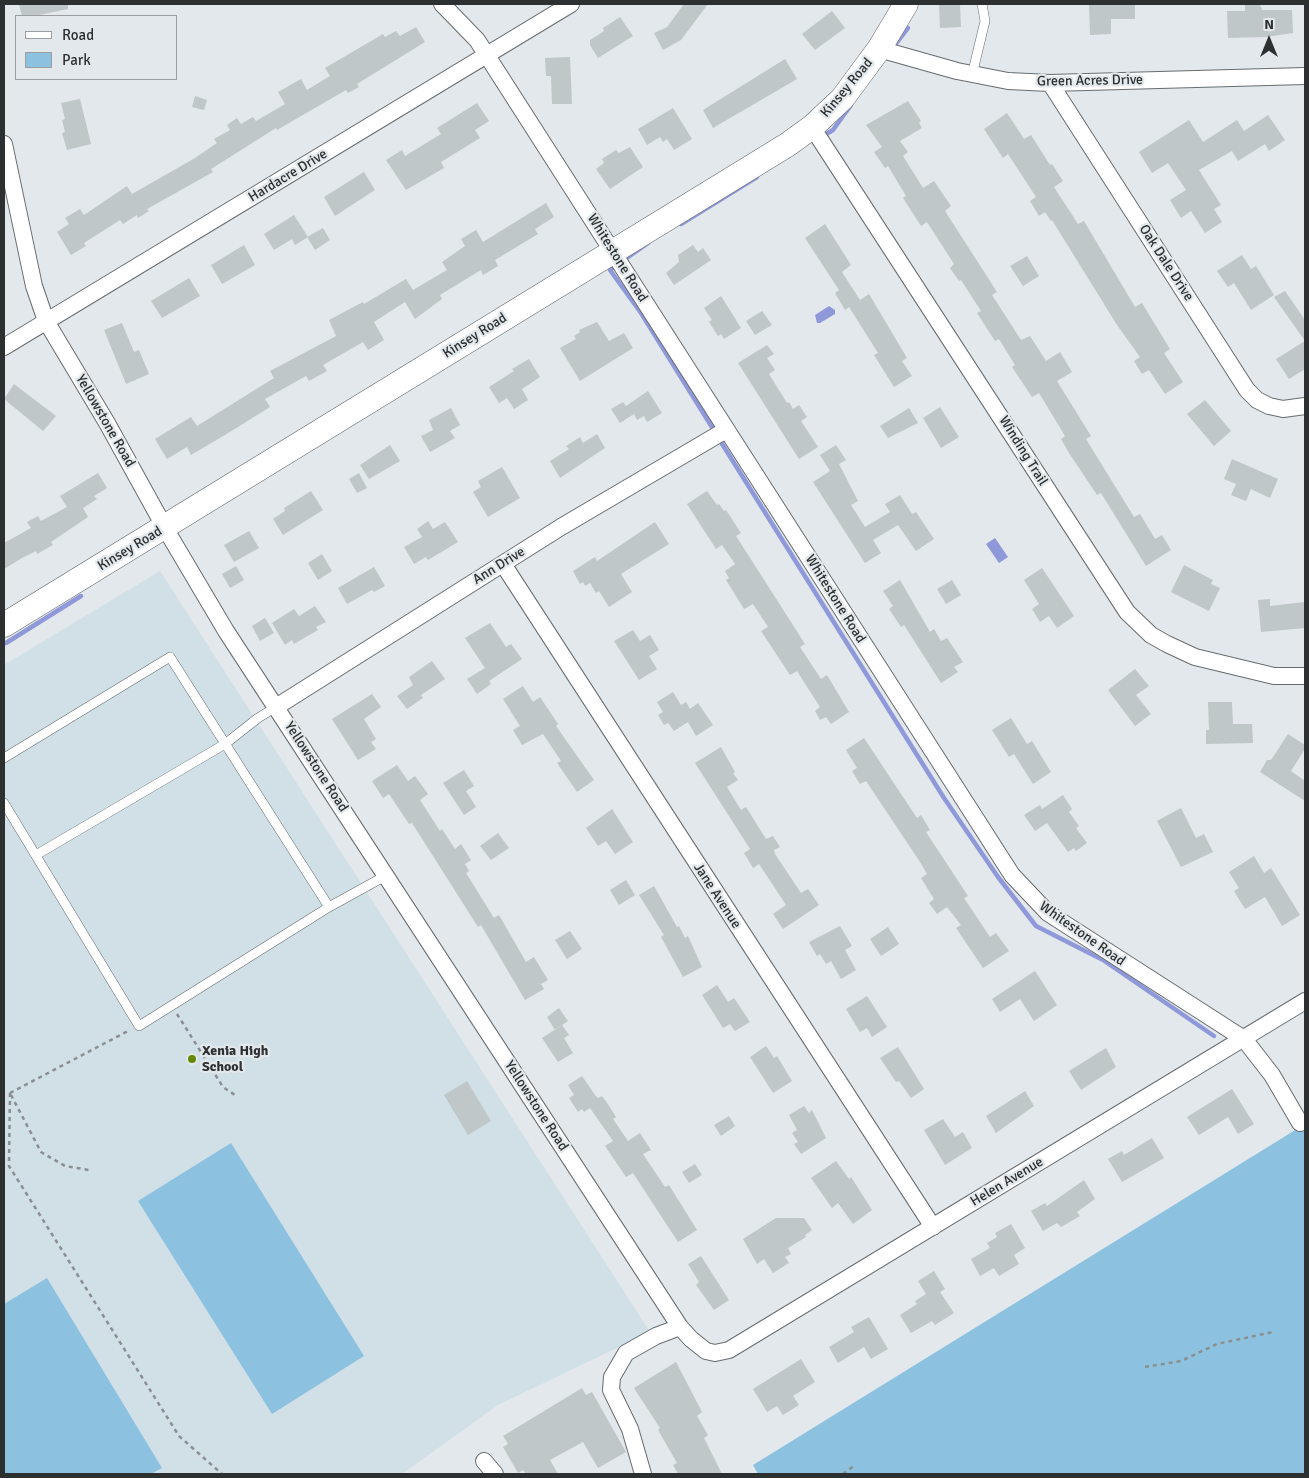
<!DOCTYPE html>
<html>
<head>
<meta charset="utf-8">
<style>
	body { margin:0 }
	#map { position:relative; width:1309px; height:1478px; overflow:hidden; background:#e2e8eb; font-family:Signika,sans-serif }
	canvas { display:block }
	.frame { position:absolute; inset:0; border:5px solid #2d3031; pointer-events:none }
	.legend { position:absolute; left:15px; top:15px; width:162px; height:65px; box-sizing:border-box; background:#e2e8eb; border:1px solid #9a9ea1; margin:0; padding:6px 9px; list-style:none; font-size:15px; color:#2d3031 }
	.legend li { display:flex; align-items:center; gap:10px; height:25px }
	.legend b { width:25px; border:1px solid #9a9ea1 }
	.north { position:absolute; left:1244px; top:15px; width:50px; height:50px; -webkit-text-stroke:4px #e2e8eb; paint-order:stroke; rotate:0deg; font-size:14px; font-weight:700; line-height:20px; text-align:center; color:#2d3031 }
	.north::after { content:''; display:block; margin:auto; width:18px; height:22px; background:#2d3031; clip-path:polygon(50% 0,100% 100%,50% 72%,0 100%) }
</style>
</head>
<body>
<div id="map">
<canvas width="1309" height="1478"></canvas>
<div class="frame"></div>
<ul class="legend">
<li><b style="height:6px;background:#fff"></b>Road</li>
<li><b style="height:14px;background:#8cc2e0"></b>Park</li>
</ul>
<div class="north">N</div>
</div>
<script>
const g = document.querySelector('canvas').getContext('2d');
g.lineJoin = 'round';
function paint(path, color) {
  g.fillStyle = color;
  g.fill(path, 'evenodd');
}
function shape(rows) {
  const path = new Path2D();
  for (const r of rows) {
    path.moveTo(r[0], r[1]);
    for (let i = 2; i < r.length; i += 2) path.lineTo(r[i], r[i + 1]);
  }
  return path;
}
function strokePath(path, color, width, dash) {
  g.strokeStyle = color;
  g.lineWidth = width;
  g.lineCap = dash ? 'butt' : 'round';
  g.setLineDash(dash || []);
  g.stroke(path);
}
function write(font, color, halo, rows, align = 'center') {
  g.font = font + ' Signika,sans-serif';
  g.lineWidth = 4.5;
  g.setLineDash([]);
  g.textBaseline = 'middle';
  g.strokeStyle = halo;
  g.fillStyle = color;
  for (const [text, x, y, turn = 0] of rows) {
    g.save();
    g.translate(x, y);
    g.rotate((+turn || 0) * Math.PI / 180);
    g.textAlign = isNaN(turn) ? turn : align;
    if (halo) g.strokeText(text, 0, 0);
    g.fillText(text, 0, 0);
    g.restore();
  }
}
const built = shape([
	[160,571,650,1332,498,1405,402,1474,4,1474,4,665]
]);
const green = shape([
	[1305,1124,1305,1474,758,1474,753,1465],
	[231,1143,364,1356,272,1414,138,1201],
	[47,1278,162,1468,151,1474,4,1474,4,1304]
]);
const water = shape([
	[829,306,835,310,835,314,820,323,817,323,815,315],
	[995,538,1008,557,999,563,986,544]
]);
const stream = shape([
	[892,49,908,28],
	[823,136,833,130,851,105],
	[681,224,757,177],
	[648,243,610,270,641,313,715,432],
	[719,439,944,798,998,877,1036,926,1103,960,1214,1036],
	[6,643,81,596]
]);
const building = shape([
	[19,4,68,4,68,9,34,16,22,16],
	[684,4,708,4,681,40,663,50,654,33,667,27],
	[939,4,960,4,961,27,940,28],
	[1089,4,1135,4,1135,19,1111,19,1111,34,1090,35],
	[1245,5,1260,5,1262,10,1292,10,1293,33,1266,37,1228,38,1227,11,1245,11],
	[832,11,845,28,815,50,802,34],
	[620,17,633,36,598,58,590,45,590,40,604,31,603,28],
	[416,27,425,42,357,84,359,87,348,93,346,90,277,130,276,128,211,169,213,172,147,209,149,211,138,218,137,215,123,224,120,220,84,243,86,246,71,255,57,232,69,224,65,218,80,209,84,215,127,186,132,194,195,158,217,143,214,139,230,130,227,125,237,118,241,124,253,117,256,121,285,104,278,92,301,79,307,90,330,76,325,68,383,34,385,37,396,31,400,36],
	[570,57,572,104,552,104,551,76,546,76,545,58],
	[785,59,797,79,713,128,703,110],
	[195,96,207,100,204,110,192,107],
	[80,99,91,144,67,150,62,133,65,132,62,120,65,119,61,103],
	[908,101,921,121,919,123,922,128,900,141,908,152,903,156,923,188,934,181,951,206,945,211,997,292,992,295,1021,340,1030,336,1046,361,1060,352,1072,372,1057,381,1091,436,1086,439,1134,517,1140,514,1155,539,1162,535,1171,550,1146,566,1101,493,1097,495,1069,453,1061,439,1065,436,1039,393,1032,397,1012,367,1015,365,999,339,995,341,977,313,981,311,961,280,959,281,950,268,954,264,927,222,921,226,903,198,906,196,888,166,885,168,874,152,882,147,866,125],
	[477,103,489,121,475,130,480,138,441,162,444,168,406,190,386,160,402,150,405,156,441,134,437,128],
	[673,108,692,139,674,150,667,139,663,142,660,137,647,145,638,129],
	[1007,113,1024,139,1031,135,1050,165,1052,164,1063,181,1054,187,1078,224,1084,221,1135,307,1142,303,1170,349,1164,353,1183,382,1165,394,1149,370,1142,374,1134,361,1140,357,1117,325,1052,220,1051,221,1045,212,1039,216,1030,201,1036,197,1008,154,1003,158,984,129],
	[1268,115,1285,140,1269,151,1265,144,1238,161,1232,151,1199,170,1221,205,1214,209,1222,222,1205,233,1191,211,1181,218,1170,200,1186,190,1168,163,1152,173,1139,152,1189,120,1203,142,1237,120,1244,131],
	[630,147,643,167,610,189,596,169,604,163,602,159,616,150,619,153],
	[364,172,375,190,335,216,324,197],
	[546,203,554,217,535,229,538,234,495,260,498,266,483,275,481,270,440,295,442,299,415,319,405,302,374,322,384,340,368,350,363,342,323,365,327,371,309,381,306,376,265,399,270,407,225,435,191,455,187,447,167,459,155,439,191,417,197,426,274,378,270,371,336,336,329,320,363,302,364,304,406,279,413,290,447,270,442,262,465,246,461,239,476,230,483,242],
	[294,215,308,237,295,245,292,239,274,250,264,234],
	[825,224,851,265,842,272,860,300,869,294,907,358,902,361,912,376,894,387,874,355,878,353,849,307,845,310,835,293,839,290,805,238],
	[323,228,330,240,315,250,307,237],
	[244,245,255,265,222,284,211,265],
	[693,245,698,252,703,248,711,260,674,285,666,273,679,262,678,255],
	[1242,255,1251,269,1256,266,1274,295,1251,310,1234,283,1228,287,1217,271],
	[1027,256,1039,276,1023,286,1010,266],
	[189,278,200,296,162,318,151,301],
	[1285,291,1305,320,1305,369,1289,379,1276,359,1305,341,1274,297],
	[721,296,741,328,724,339,721,334,718,336,709,322,712,320,704,308],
	[762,311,772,325,755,335,746,321],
	[597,322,609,341,624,333,633,348,580,381,560,348,576,339,574,336,580,332,579,330],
	[122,323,134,352,139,350,149,374,126,384,104,330],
	[767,345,774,354,767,358,775,370,769,374,787,403,789,402,793,409,799,405,807,417,801,421,818,447,799,459,738,363],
	[529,359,540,377,522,389,528,400,514,409,507,398,499,403,489,387,514,371,512,369],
	[14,384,56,416,43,431,4,399],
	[648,391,662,413,647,422,644,416,637,420,634,414,620,423,611,409,623,402,626,406],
	[1205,400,1231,431,1214,446,1187,414],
	[940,407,959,437,941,448,923,418],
	[451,408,460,425,450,431,455,438,430,452,421,436,433,430,429,420],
	[909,408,918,423,888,438,880,426],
	[597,434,605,448,560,478,550,461,569,449,566,446,580,437,583,443],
	[390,445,400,461,369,479,360,465],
	[836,445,846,460,839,464,858,501,851,505,865,527,890,512,885,504,900,495,912,514,916,512,934,539,916,551,898,525,873,540,881,553,865,563,813,482,830,471,820,455],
	[1232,459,1278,479,1270,498,1251,489,1246,501,1231,495,1236,484,1224,479],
	[502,467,520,498,488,517,473,492,481,487,478,481],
	[98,473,107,488,94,496,97,499,83,508,88,517,51,542,53,545,37,554,36,551,22,558,4,569,4,543,31,528,27,522,38,516,41,521,67,507,60,496],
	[359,473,367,488,357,493,349,479],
	[311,491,323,510,283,535,273,519,285,511,284,508],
	[707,491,717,505,719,504,724,511,726,510,741,533,736,536,805,644,800,647,821,679,827,675,849,712,831,724,826,717,820,720,815,711,820,707,797,671,790,675,761,631,768,627,753,604,744,609,726,580,729,578,725,571,735,564,722,545,716,549,687,504],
	[428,521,433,529,445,522,458,542,428,560,426,557,414,564,404,547,422,537,417,529],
	[655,522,669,544,621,574,632,592,609,607,599,591,596,593,590,583,585,586,583,582,580,584,573,571,595,557,597,561],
	[249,531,259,548,234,562,224,545],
	[322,554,332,571,318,580,308,563],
	[1184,565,1213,580,1211,584,1220,588,1209,611,1171,592],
	[236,566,244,580,230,588,222,574],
	[374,567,385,586,374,592,372,590,347,604,338,588],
	[1042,568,1074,616,1057,628,1049,616,1040,622,1032,609,1039,604,1024,580],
	[900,580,930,632,934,629,941,641,947,638,963,662,954,667,958,672,941,683,904,625,901,627,889,609,893,606,883,591],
	[952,580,961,595,946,604,937,589],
	[1270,599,1270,606,1305,602,1305,628,1261,632,1258,600],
	[315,606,326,622,316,627,318,630,294,644,292,640,285,645,272,623,294,609,299,616],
	[265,618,274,633,260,641,252,626],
	[490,623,506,647,511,644,522,659,489,681,491,684,477,694,467,679,485,668,465,638],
	[633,630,640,641,650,635,659,650,649,656,657,669,639,680,614,641],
	[432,661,445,679,421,695,423,698,407,709,397,696,413,685,409,677],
	[1135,669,1149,686,1136,695,1151,714,1135,726,1108,690],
	[523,686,533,702,540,697,558,724,556,726,594,780,577,792,557,763,561,761,543,734,522,745,513,730,520,726,503,699],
	[673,692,681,705,686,702,690,709,698,703,713,725,696,736,688,722,674,731,668,723,664,725,658,715,663,712,657,702],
	[372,694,381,707,364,719,376,739,371,742,376,749,358,760,332,719],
	[1208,702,1232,702,1233,724,1252,724,1253,743,1206,744,1206,730,1209,730],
	[1011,718,1027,744,1032,741,1051,772,1033,784,1014,754,1009,757,992,730],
	[1288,734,1305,745,1305,749,1291,771,1305,781,1305,801,1260,772,1267,760,1271,760],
	[864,738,917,818,921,815,930,830,926,832,968,896,964,898,990,937,996,933,1009,951,983,968,956,928,961,925,947,907,937,914,929,903,934,899,921,878,927,874,920,862,866,781,860,784,852,771,857,768,846,750],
	[721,747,735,772,733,773,738,780,727,787,741,810,746,807,766,839,773,836,780,847,774,850,775,854,801,893,808,889,819,905,783,929,773,914,786,905,759,864,753,868,744,853,750,849,695,763],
	[397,765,408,781,415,776,428,794,420,800,440,831,442,829,455,849,461,844,471,860,465,864,469,871,466,873,494,918,499,915,526,962,534,957,548,980,541,984,544,989,525,1000,481,925,478,927,412,823,409,824,389,794,383,798,372,781],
	[464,770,474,786,466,791,476,807,464,815,443,783],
	[1063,795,1072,809,1069,812,1079,826,1076,828,1087,843,1076,851,1074,848,1068,852,1047,823,1035,831,1024,815,1040,805,1042,809],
	[1181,808,1196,838,1204,834,1213,852,1181,867,1157,821],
	[612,809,633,842,615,854,606,841,598,846,586,828],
	[498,833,509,848,491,860,480,846],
	[1254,856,1264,873,1271,868,1300,915,1282,926,1265,897,1245,909,1234,891,1239,888,1229,872],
	[626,880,635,895,619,905,610,890],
	[654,886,677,927,679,926,685,938,688,936,702,967,683,977,661,937,664,935,639,895],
	[840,926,852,946,845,950,856,970,841,979,831,961,826,964,820,954,817,956,809,942],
	[888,927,899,944,881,956,870,939],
	[570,931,582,949,567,959,555,940],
	[1035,971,1057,1005,1034,1021,1020,999,1000,1012,992,999],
	[717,985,728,1002,734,998,750,1022,735,1031,730,1024,723,1028,702,995],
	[867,996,887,1027,872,1037,867,1028,860,1032,846,1009],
	[559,1008,568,1021,555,1030,547,1017],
	[562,1025,569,1035,564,1038,573,1053,558,1062,542,1038],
	[766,1046,774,1058,777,1056,792,1081,773,1093,750,1057],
	[898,1047,924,1089,911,1098,899,1081,896,1082,880,1058],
	[1106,1048,1116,1067,1081,1090,1069,1071],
	[582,1076,595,1095,598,1098,602,1096,608,1104,616,1117,613,1119,628,1141,640,1133,651,1150,643,1154,665,1187,669,1185,697,1230,678,1242,633,1173,626,1177,605,1146,613,1141,590,1108,584,1112,582,1109,578,1112,569,1098,574,1095,568,1085],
	[467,1081,491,1121,468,1135,444,1095],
	[1232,1089,1254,1124,1238,1134,1228,1117,1199,1135,1187,1117],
	[1025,1091,1034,1106,996,1133,986,1116],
	[804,1106,809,1113,812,1110,826,1138,801,1154,794,1144,798,1142,792,1133,797,1130,789,1115],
	[729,1116,735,1126,721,1136,714,1125],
	[943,1119,955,1137,963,1132,972,1148,945,1165,924,1130],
	[1152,1138,1164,1158,1122,1182,1108,1159,1122,1151,1124,1155],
	[836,1161,849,1179,851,1177,872,1210,853,1224,838,1203,832,1208,811,1178],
	[695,1164,702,1175,689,1183,682,1172],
	[1084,1180,1095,1199,1077,1212,1080,1216,1061,1227,1057,1223,1043,1231,1031,1211,1045,1203,1047,1206],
	[776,1218,804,1218,812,1230,805,1235,806,1237,788,1248,791,1254,785,1257,789,1263,773,1273,764,1259,757,1264,743,1239],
	[1011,1224,1025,1248,1014,1255,1019,1264,999,1276,994,1268,980,1276,971,1259,990,1248,987,1243,997,1237,995,1233],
	[701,1256,729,1300,714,1310,696,1285,699,1282,688,1264],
	[934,1271,945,1289,940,1292,954,1313,935,1325,932,1321,911,1333,900,1315,917,1304,915,1301,926,1294,918,1281],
	[869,1317,888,1349,871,1359,864,1347,838,1363,829,1347,854,1332,851,1327],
	[801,1359,815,1382,793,1396,799,1405,783,1415,777,1406,767,1412,753,1389],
	[676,1362,702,1412,697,1416,708,1435,704,1438,722,1474,678,1474,673,1465,677,1463,658,1430,660,1428,634,1388],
	[582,1388,586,1395,592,1392,626,1452,598,1468,583,1442,550,1460,558,1474,526,1474,523,1470,518,1473,503,1447,508,1444,503,1436]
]);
const path = shape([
	[177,1014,223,1087,235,1095],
	[10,1093,9,1166,179,1436,222,1474],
	[10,1093,128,1031],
	[11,1095,41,1152,65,1166,89,1170],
	[1145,1367,1181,1361,1217,1344,1273,1332],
	[843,1474,855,1465]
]);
const lane = shape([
	[972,75,985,21,982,4],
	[4,758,170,657,329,907],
	[4,803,139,1026,329,907,387,875],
	[36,855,225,744,258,718,276,707]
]);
const street = shape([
	[442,4,477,40,1012,875,1048,913,1244,1039,1272,1075,1300,1123],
	[879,49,957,71,1008,81,1050,83,1305,76],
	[1050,83,1247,390,1257,400,1269,406,1283,409,1305,406],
	[812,127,1127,612,1151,635,1167,644,1195,657,1274,676,1305,676],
	[4,144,34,286,46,321,107,423,165,528,226,631,680,1327,691,1339,706,1351,715,1353,729,1350,1305,1001],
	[4,347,571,4],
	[503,564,933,1227],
	[276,707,561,527,726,430],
	[484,1461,495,1474],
	[643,1474,630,1429,611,1390,612,1377,626,1353,656,1336,680,1327]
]);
const secondary = shape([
	[4,625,787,145,812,127,842,99,879,49,906,4]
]);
const markers = [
	[192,1059,5,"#668807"]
];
const streetNames = [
	["Green Acres Drive",1090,81,-1],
	["Kinsey Road",847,88,-50],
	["Hardacre Drive",288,176,-31],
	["Whitestone Road",617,258,58],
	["Oak Dale Drive",1166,263,57],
	["Kinsey Road",475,336,-32],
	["Yellowstone Road",105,421,60],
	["Winding Trail",1023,451,58],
	["Kinsey Road",130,549,-31],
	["Ann Drive",499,566,-32],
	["Whitestone Road",835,599,58],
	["Yellowstone Road",316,767,57],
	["Jane Avenue",717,896,57],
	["Whitestone Road",1082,934,35],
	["Yellowstone Road",536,1106,57],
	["Helen Avenue",1007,1182,-31]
];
const poiNames = [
	["Xenia High",202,1051],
	["School",202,1067]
];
paint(built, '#d1dfe7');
paint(green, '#8cc2e0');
paint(water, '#8f98d9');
strokePath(stream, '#8f98d9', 4.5);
paint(building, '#c0c7c8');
strokePath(lane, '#676c6f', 10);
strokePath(street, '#676c6f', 18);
strokePath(secondary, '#676c6f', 25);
strokePath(path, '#8b8f92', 2.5, [4, 4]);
strokePath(lane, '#fff', 9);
strokePath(street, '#fff', 16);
strokePath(secondary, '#fff', 24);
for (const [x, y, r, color] of markers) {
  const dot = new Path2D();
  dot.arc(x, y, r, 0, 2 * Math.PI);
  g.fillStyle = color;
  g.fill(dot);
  strokePath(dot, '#e2e8eb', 2);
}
write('14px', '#2d3031', '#e2e8eb', streetNames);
write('bold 14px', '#2d3031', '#e2e8eb', poiNames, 'left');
</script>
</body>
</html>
